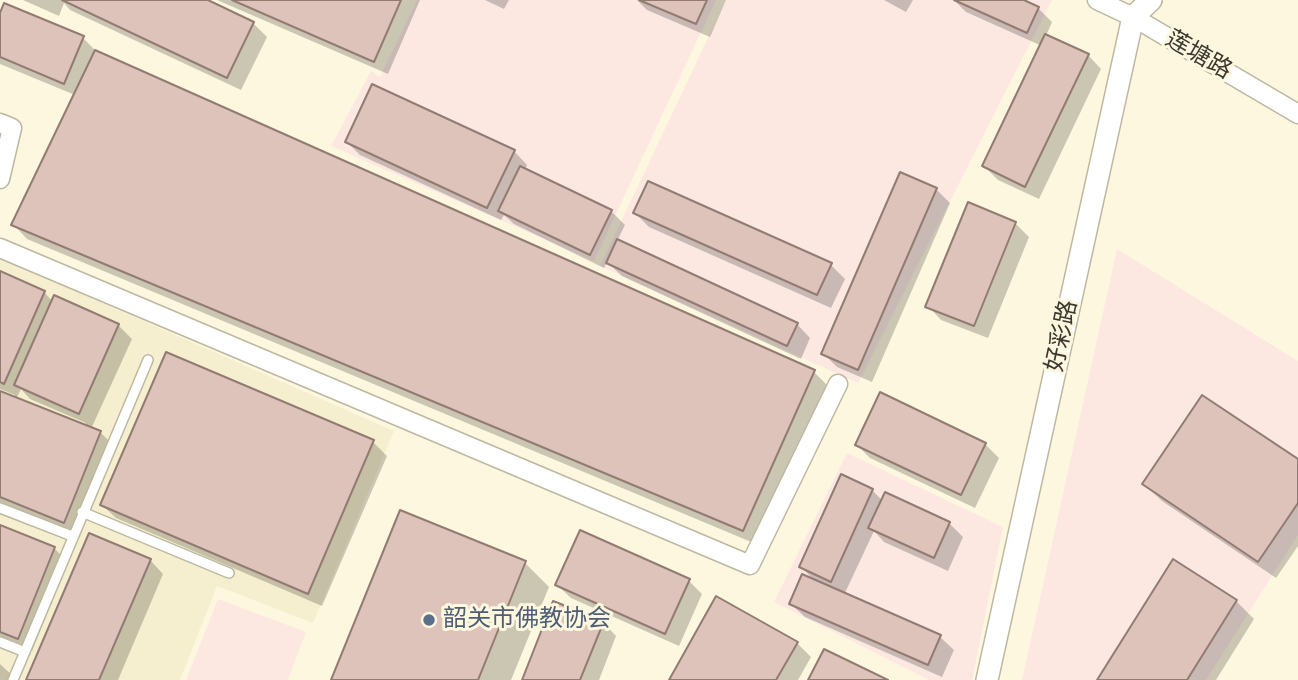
<!DOCTYPE html>
<html>
<head>
<meta charset="utf-8">
<style>
	body { margin:0 }
	canvas { display:block; background:#fdf7df }
</style>
</head>
<body>
<canvas width="1298" height="680"></canvas>
<script>
const g = document.querySelector('canvas').getContext('2d');
g.lineJoin = 'round';
function paint(path, color) {
  g.fillStyle = color;
  g.fill(path, 'evenodd');
}
function shape(rows) {
  const path = new Path2D();
  for (const r of rows) {
    path.moveTo(r[0], r[1]);
    for (let i = 2; i < r.length; i += 2) path.lineTo(r[i], r[i + 1]);
  }
  return path;
}
function strokePath(path, color, width, dash) {
  g.strokeStyle = color;
  g.lineWidth = width;
  g.lineCap = dash ? 'butt' : 'round';
  g.setLineDash(dash || []);
  g.stroke(path);
}
function write(font, color, halo, rows, align = 'center') {
  g.font = font + ' "Titillium Web","Noto Sans SC",sans-serif';
  g.lineWidth = 6;
  g.setLineDash([]);
  g.textBaseline = 'middle';
  g.strokeStyle = halo;
  g.fillStyle = color;
  for (const [text, x, y, turn = 0] of rows) {
    g.save();
    g.translate(x, y);
    g.rotate((+turn || 0) * Math.PI / 180);
    g.textAlign = isNaN(turn) ? turn : align;
    if (halo) g.strokeText(text, 0, 0);
    g.fillText(text, 0, 0);
    g.restore();
  }
}
const built = shape([
	[0,258,394,431,313,623,217,586,180,680,0,680]
]);
const industrial = shape([
	[417,0,716,0,594,261,331,146,371,71,380,77],
	[726,0,1052,0,858,383,600,266],
	[1117,249,1298,361,1298,535,1206,680,1022,680],
	[847,453,1003,527,972,680,929,680,774,602],
	[218,599,306,632,288,680,186,680]
]);
const shadow = shape([
	[23,0,203,0,253,23,267,37,241,90,70,10,64,3,59,16],
	[217,0,420,0,388,74],
	[485,0,509,0,504,9],
	[637,0,726,0,710,37,647,10],
	[884,0,913,0,906,12],
	[954,0,1019,0,1038,8,1052,22,1046,36,1088,55,1101,69,1039,199,998,180,984,166,1042,46,966,12],
	[0,17,83,38,97,52,814,372,828,386,756,544,27,239,14,225,75,95,0,64],
	[347,142,514,151,527,165,525,170,611,211,625,225,617,241,797,324,810,338,801,359,622,276,607,262,604,268,514,224,504,215,501,220,360,155],
	[936,189,950,203,872,382,837,367,823,353],
	[635,213,831,265,845,279,831,308,649,227],
	[1015,223,1029,237,988,338,941,320,928,306],
	[0,273,44,292,53,302,118,325,132,339,91,429,100,432,114,446,78,535,0,504,0,393,13,398,15,395,0,389],
	[21,389,30,399,86,423,85,426,16,399],
	[373,442,387,456,322,606,116,518,102,505],
	[985,444,999,458,975,508,870,458,857,445],
	[1298,461,1298,546,1276,578,1162,501,1144,484],
	[872,490,883,501,949,523,963,537,948,571,884,542,874,531,844,595,940,637,954,650,942,677,805,617,791,604,816,582,801,567],
	[0,527,54,548,68,562,32,651,0,639],
	[150,560,163,574,118,680,28,680],
	[525,563,549,587,511,680,332,680],
	[689,581,702,594,679,646,571,598,557,585],
	[1236,601,1254,619,1216,680,1099,680],
	[603,622,616,636,599,680,524,680],
	[797,643,811,657,798,680,671,680],
	[0,664,16,679,16,680,0,680]
]);
const building = shape([
	[62,0,208,0,254,22,227,78,62,0],
	[232,0,401,0,374,62,232,0],
	[639,0,707,0,696,24,639,0],
	[954,0,1024,0,1039,7,1027,33,954,0],
	[4,3,84,36,64,84,0,57,0,13,4,3],
	[1045,34,1089,54,1025,187,982,166,1045,34],
	[95,50,815,370,743,531,11,225,95,50],
	[372,84,515,150,487,208,345,142,372,84],
	[520,166,612,210,590,255,498,211,520,166],
	[900,172,937,188,858,370,821,354,900,172],
	[648,181,832,263,817,295,633,213,648,181],
	[968,202,1016,222,974,326,925,307,968,202],
	[617,239,798,323,787,346,606,263,617,239],
	[0,271,45,291,4,384,0,382,0,271],
	[54,295,119,324,79,414,14,385,54,295],
	[166,352,374,440,308,594,100,505,166,352],
	[0,391,101,431,64,523,0,497,0,391],
	[880,392,986,443,961,495,855,445,880,392],
	[1202,395,1298,459,1298,503,1258,562,1142,484,1202,395],
	[841,474,873,489,831,582,799,567,841,474],
	[885,492,950,522,934,558,868,528,885,492],
	[400,510,526,561,478,680,331,680,400,510],
	[0,525,55,547,18,639,0,632,0,525],
	[580,530,690,579,665,634,555,585,580,530],
	[89,533,151,559,99,680,26,680,89,533],
	[1173,559,1237,600,1187,680,1097,680,1173,559],
	[802,574,941,635,928,665,789,604,802,574],
	[716,596,798,642,776,680,669,680,716,596],
	[553,601,604,621,580,680,522,680,553,601],
	[824,649,888,680,808,680,824,649]
]);
const service = shape([
	[0,508,72,536],
	[82,512,229,573],
	[0,642,25,652],
	[13,680,148,360]
]);
const minor = shape([
	[1097,0,1133,17,1298,114],
	[0,123,12,128,0,179],
	[0,248,750,565,838,384]
]);
const tertiary = shape([
	[987,680,1133,17,1151,0]
]);
const markers = [
	[429,620,7,"#5c6f8a"]
];
const streetNames = [
	["莲塘路",1198,56,30],
	["好彩路",1063,336,-78]
];
const serviceNames = [
	["韶关市佛教协会",443,620]
];
paint(built, '#f6efcf');
paint(industrial, '#fce8e1');
paint(shadow, '#0003');
paint(building, '#ddc3b9');
strokePath(building, '#927b72', 2);
strokePath(service, '#bdb8a1', 12);
strokePath(minor, '#bdb8a1', 21);
strokePath(tertiary, '#bdb8a1', 24);
strokePath(service, '#fff', 9);
strokePath(minor, '#fff', 18);
strokePath(tertiary, '#fff', 21);
for (const [x, y, r, color] of markers) {
  const dot = new Path2D();
  dot.arc(x, y, r, 0, 2 * Math.PI);
  g.fillStyle = color;
  g.fill(dot);
  strokePath(dot, '#fdf7df', 2.5);
}
write('24px', '#3b392f', '#fdf7df', streetNames);
write('24px', '#4e5e75', '#fdf7df', serviceNames, 'left');
</script>
</body>
</html>
